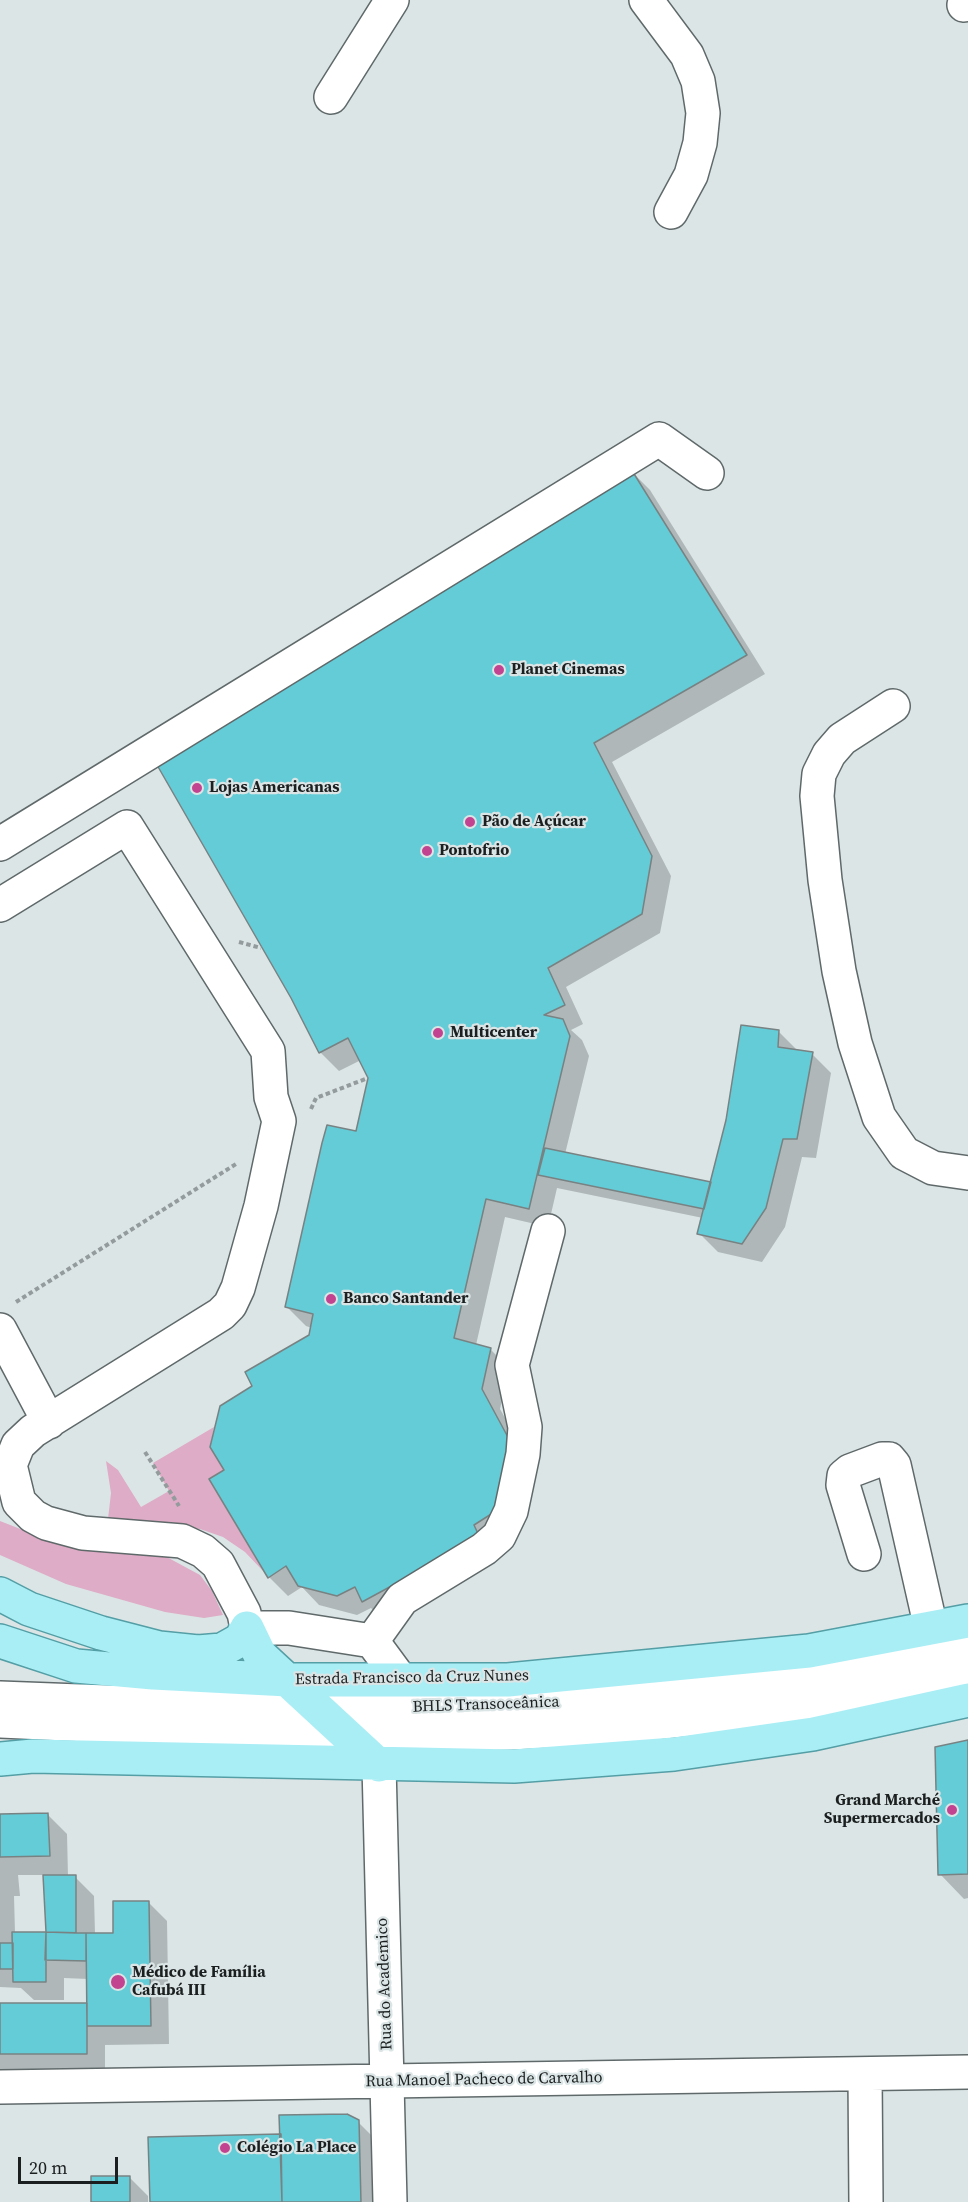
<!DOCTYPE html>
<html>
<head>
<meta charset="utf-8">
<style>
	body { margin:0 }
	#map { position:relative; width:968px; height:2202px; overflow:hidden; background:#dbe5e6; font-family:"Source Serif 4",serif }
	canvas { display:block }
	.scale { position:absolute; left:18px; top:2157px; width:100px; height:27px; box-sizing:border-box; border:3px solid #1b1f1f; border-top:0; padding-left:8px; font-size:18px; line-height:21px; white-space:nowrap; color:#1b1f1f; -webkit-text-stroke:4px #dbe5e6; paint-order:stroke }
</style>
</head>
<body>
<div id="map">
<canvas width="968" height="2202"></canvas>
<div class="scale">20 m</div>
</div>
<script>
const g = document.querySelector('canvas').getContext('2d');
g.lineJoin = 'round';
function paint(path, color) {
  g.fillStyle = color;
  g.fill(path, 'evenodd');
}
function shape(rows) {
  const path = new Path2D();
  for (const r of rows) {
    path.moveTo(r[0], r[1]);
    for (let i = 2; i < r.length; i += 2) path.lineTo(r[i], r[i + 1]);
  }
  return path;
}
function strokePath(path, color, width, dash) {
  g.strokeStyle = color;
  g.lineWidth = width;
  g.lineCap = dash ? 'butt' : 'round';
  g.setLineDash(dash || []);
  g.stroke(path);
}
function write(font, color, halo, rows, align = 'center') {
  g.font = font + ' "Source Serif 4",serif';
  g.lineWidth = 4.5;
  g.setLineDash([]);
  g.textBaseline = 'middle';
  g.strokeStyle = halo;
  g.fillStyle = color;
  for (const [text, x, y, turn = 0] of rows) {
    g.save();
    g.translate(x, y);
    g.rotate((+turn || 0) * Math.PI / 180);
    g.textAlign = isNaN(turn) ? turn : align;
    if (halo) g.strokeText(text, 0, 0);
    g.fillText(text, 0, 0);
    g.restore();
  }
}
const green = shape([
	[214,1427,210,1447,224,1470,209,1479,263,1571,245,1552,223,1537,200,1529,108,1519,111,1493,106,1461,118,1470,141,1507,169,1491,153,1463],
	[0,1521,61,1545,163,1555,200,1575,212,1591,223,1615,204,1618,165,1612,66,1584,0,1555]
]);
const shadow = shape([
	[631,471,650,490,765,674,612,762,671,876,660,933,566,987,583,1024,571,1030,582,1040,589,1056,565,1154,711,1184,778,1031,797,1050,812,1054,831,1073,816,1158,802,1157,785,1227,762,1262,718,1252,699,1233,703,1218,557,1188,548,1227,505,1217,476,1345,490,1349,509,1368,500,1409,535,1472,514,1530,383,1620,371,1608,357,1615,319,1605,302,1587,288,1596,269,1577,226,1471,254,1387,311,1336,312,1328,306,1326,287,1307,357,1133,370,1078,361,1060,339,1071,320,1052],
	[968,1741,968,1898,964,1899,940,1874],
	[48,1815,67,1834,68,1877,75,1877,94,1896,95,1934,115,1935,148,1902,167,1921,169,2044,105,2045,105,2073,0,2073,0,2004,88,2005,88,1979,64,1978,64,2000,34,2000,21,1988,0,1987,0,1847],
	[18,1875,44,1875,47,1933,15,1933,14,1896,20,1896],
	[358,2122,377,2141,378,2202,152,2202,282,2136],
	[129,2177,148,2196,148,2202,92,2202]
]);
const building = shape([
	[631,469,747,655,594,743,652,856,642,914,548,968,565,1005,544,1015,563,1019,570,1036,529,1209,486,1199,454,1338,491,1348,482,1389,516,1452,504,1463,496,1511,474,1525,480,1538,362,1602,355,1587,337,1596,298,1586,286,1566,268,1578,209,1479,224,1470,210,1447,220,1406,252,1386,245,1372,309,1335,313,1314,285,1307,322,1143,327,1125,356,1131,368,1078,348,1038,319,1053,291,998,157,765,631,469],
	[741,1025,779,1030,778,1047,813,1052,797,1139,783,1139,766,1208,742,1244,697,1234,726,1120,741,1025],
	[545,1148,711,1182,704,1209,538,1175,545,1148],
	[968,1740,968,1874,938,1875,935,1747,968,1740],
	[48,1813,50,1856,0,1857,0,1814,48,1813],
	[43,1875,76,1875,76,1933,46,1932,43,1875],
	[113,1901,149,1901,151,2026,87,2026,86,1933,113,1933,113,1901],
	[12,1932,46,1932,46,1982,13,1982,12,1932],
	[46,1932,86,1933,86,1961,45,1960,46,1932],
	[0,1943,13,1943,13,1969,0,1969,0,1943],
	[0,2003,87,2003,87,2054,0,2054,0,2003],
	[347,2114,359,2120,361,2202,282,2202,279,2115,347,2114],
	[281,2134,282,2202,150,2202,148,2137,281,2134],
	[91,2176,130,2176,130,2202,91,2202,91,2176]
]);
const path = shape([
	[239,942,261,948],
	[311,1109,316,1098,368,1078],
	[16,1302,236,1164],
	[145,1452,179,1506]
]);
const minor = shape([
	[646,0,687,55,698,81,703,113,700,143,691,175,671,212],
	[964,5,967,0],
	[331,97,392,0],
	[893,706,842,739,829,754,819,774,817,796,825,880,839,971,855,1043,879,1117,904,1153,933,1168,968,1173],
	[0,844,659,439,707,473],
	[0,905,127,827,268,1051,271,1097,279,1121,261,1206,238,1288,230,1305,221,1314,33,1431,18,1445,10,1465,19,1502,33,1516,46,1523,83,1533,182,1541,203,1551,218,1564,244,1613,247,1628,289,1628,372,1641,400,1679],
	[0,1330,49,1422],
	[864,1554,843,1485,844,1476,850,1471,882,1459,889,1459,894,1465,931,1628],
	[372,1641,402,1599,484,1549,499,1536,511,1511,523,1454,525,1427,512,1365,548,1231],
	[0,1698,317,1710,510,1705,675,1693,771,1683,968,1646],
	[0,1721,350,1737,511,1733,618,1727,745,1713,857,1696,968,1674],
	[379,1765,390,2202],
	[865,2074,866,2202],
	[0,2087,968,2072]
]);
const major = shape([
	[0,1594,29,1609,101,1633,159,1648,198,1652,222,1650,240,1640,247,1628],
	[247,1628,260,1655,379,1765],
	[0,1641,76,1666,153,1673,288,1680,508,1680,809,1651,968,1621],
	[0,1759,33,1756,514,1766,674,1754,813,1734,968,1700]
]);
const markers = [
	[499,670,6,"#c24491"],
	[197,788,6,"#c24491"],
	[470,822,6,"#c24491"],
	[427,851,6,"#c24491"],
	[438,1033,6,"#c24491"],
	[331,1299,6,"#c24491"],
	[952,1810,6,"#c24491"],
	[118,1982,8,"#c24491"],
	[225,2148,6,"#c24491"]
];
const poiNames = [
	["Planet Cinemas",511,670],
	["Lojas Americanas",209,788],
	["Pão de Açúcar",482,822],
	["Pontofrio",439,851],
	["Multicenter",450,1033],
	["Banco Santander",343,1299],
	["Grand Marché",940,1801,"right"],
	["Supermercados",940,1819,"right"],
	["Médico de Família",132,1973],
	["Cafubá III",132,1991],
	["Colégio La Place",237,2148]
];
const streetNames = [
	["Estrada Francisco da Cruz Nunes",412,1678,-1],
	["BHLS Transoceânica",486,1705,-2],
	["Rua do Academico",385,1984,-92],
	["Rua Manoel Pacheco de Carvalho",484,2080,-1]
];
paint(green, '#deacc6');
paint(shadow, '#0003');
paint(building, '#63ccd7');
strokePath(building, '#798283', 1.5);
strokePath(minor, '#60696a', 36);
strokePath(major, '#549ea6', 36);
strokePath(path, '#949b9c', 4, [4.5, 3]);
strokePath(minor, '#fff', 33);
strokePath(major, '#aaeef5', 33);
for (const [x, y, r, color] of markers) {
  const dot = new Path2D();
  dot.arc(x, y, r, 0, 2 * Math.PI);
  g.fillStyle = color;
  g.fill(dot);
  strokePath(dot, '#dbe5e6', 2);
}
write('bold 16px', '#1b1f1f', '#dbe5e6', poiNames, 'left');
write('16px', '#1b1f1f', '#dbe5e6', streetNames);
</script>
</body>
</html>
